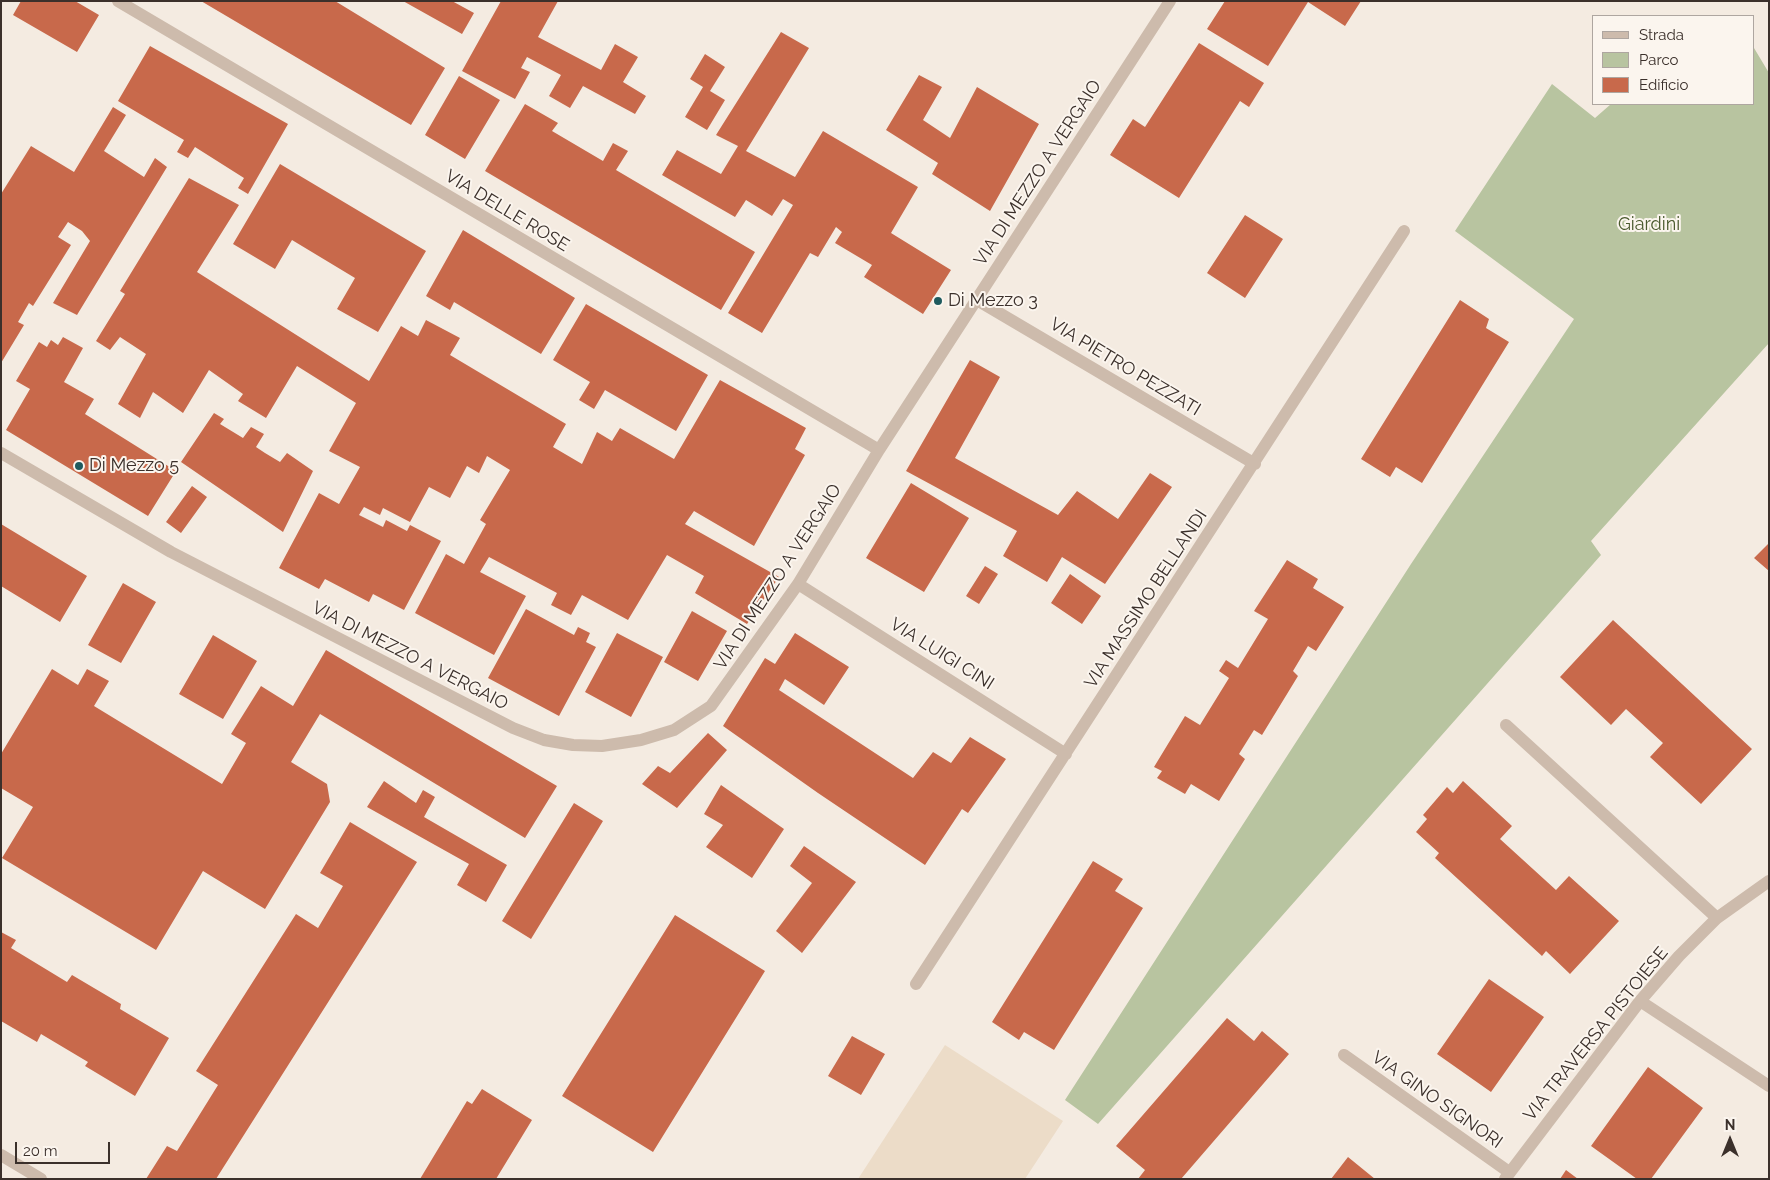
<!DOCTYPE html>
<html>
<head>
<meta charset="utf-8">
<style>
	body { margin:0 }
	#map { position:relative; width:1770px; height:1180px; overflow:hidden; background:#f4ebe1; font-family:Raleway,sans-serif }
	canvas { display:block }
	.frame { position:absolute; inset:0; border:2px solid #3b302b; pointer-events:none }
	.legend { position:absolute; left:1592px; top:15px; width:162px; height:90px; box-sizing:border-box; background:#fbf5ee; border:1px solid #aea6a0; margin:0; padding:6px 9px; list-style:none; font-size:15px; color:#3b302b }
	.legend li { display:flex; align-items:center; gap:10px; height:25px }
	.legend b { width:25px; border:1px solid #aea6a0 }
	.north { position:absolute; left:1705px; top:1115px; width:50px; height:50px; -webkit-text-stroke:4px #fbf5ee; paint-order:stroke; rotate:0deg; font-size:14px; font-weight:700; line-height:20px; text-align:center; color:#3b302b }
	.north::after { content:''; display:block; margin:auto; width:18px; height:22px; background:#3b302b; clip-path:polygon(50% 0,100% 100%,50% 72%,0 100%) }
	.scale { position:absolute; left:15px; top:1142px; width:95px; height:22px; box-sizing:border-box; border:2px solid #3b302b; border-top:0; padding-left:6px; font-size:15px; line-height:18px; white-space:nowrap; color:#3b302b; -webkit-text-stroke:4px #fbf5ee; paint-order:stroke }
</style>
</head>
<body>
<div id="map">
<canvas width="1770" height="1180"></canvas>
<div class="frame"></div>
<ul class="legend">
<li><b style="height:6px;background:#cdbbac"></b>Strada</li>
<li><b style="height:14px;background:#b8c4a0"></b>Parco</li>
<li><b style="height:14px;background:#c8694b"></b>Edificio</li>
</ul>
<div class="north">N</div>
<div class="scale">20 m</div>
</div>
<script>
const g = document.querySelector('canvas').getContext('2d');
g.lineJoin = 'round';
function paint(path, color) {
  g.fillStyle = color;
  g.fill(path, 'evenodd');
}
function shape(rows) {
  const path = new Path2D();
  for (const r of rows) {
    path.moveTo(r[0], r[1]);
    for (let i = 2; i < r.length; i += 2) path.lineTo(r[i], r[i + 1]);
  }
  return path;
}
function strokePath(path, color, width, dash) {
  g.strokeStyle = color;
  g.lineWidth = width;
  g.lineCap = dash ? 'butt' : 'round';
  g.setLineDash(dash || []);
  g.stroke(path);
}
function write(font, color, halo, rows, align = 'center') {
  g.font = font + ' Raleway,sans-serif';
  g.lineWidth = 4;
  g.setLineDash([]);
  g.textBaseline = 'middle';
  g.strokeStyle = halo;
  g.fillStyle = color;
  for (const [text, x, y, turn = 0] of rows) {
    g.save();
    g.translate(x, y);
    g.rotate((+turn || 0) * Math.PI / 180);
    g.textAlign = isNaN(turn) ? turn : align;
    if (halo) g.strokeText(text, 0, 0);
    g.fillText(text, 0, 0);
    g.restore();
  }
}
const green = shape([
	[1754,48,1769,73,1769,343,1591,541,1601,555,1098,1124,1065,1100,1411,564,1574,319,1455,231,1552,84,1595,118,1611,104,1754,104]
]);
const plaza = shape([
	[945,1045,1063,1121,1025,1179,858,1179]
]);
const building = shape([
	[21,1,75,1,99,15,77,52,13,15],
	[201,1,335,1,445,68,411,125],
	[403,1,452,1,474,13,462,34],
	[501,1,558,1,538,37,601,70,615,44,638,57,623,82,646,96,635,114,583,86,570,108,549,96,561,75,527,57,521,68,530,72,515,99,462,71],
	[1225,1,1361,1,1345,26,1308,2,1268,66,1207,29],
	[781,32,809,48,746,151,795,177,823,131,918,187,891,233,951,270,923,314,864,277,872,265,835,243,842,232,836,227,818,257,810,253,762,333,728,313,793,205,783,199,772,216,746,200,735,217,662,175,677,150,721,174,738,146,716,135],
	[1199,43,1264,83,1249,107,1240,101,1179,198,1110,155,1133,119,1145,127],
	[150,46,288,124,248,194,238,188,244,178,195,147,188,158,177,152,184,140,118,101],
	[705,54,725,67,710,91,725,100,707,130,685,117,703,87,690,79],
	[919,75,942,87,923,120,950,138,977,87,1039,124,990,211,932,174,938,163,886,130],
	[459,76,500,100,465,159,425,135],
	[525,104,558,123,552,131,603,161,613,143,628,151,616,170,755,252,721,310,485,171],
	[113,107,126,115,104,151,144,177,155,158,167,167,77,315,53,303,90,241,82,231,68,222,58,237,71,245,33,306,29,303,18,322,24,325,1,363,1,194,31,146,74,172],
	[280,164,426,251,378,332,337,309,355,278,292,240,275,269,233,244],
	[189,178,239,205,197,272,369,381,401,326,418,336,426,320,460,338,450,355,566,424,553,447,582,464,597,432,612,441,620,428,674,459,720,380,806,428,795,449,805,455,754,546,694,511,685,524,779,577,747,624,695,593,704,576,667,555,628,620,582,595,571,615,551,605,557,593,489,557,480,572,526,596,494,655,415,613,446,554,464,564,486,524,480,520,510,470,487,456,479,473,467,466,450,498,429,487,410,522,383,508,380,515,364,507,359,515,383,527,386,520,407,531,410,525,441,541,404,610,373,594,369,602,325,579,319,589,279,568,319,493,339,504,360,467,329,451,356,403,297,366,266,418,238,401,243,394,209,370,183,413,153,392,140,418,118,404,146,354,120,337,110,350,96,341,125,294,120,291],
	[1245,215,1283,239,1245,298,1207,273],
	[463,230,575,298,541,354,454,302,450,310,426,296],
	[1460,300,1489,319,1486,328,1509,342,1422,483,1396,467,1390,477,1361,459],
	[586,304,708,375,676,431,605,390,594,409,579,400,590,382,553,360],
	[63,337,83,348,64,382,94,399,85,414,176,471,148,516,6,430,30,389,16,381,39,342,47,347,51,340,58,345],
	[970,360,1000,377,955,458,1058,515,1077,491,1118,519,1150,473,1172,487,1105,584,1062,557,1047,582,1003,556,1017,531,906,471],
	[214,413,224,419,220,424,243,438,251,427,264,434,256,447,265,453,280,462,287,453,313,471,283,532,181,462],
	[911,483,969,518,924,592,866,558],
	[192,486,207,497,181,533,166,522],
	[1,524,87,576,60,622,1,586],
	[1769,543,1769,571,1754,558],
	[1287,560,1318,579,1313,588,1344,607,1316,651,1308,646,1293,671,1298,676,1262,735,1254,730,1239,754,1245,759,1219,801,1191,784,1185,794,1157,778,1162,771,1154,767,1185,716,1200,725,1229,678,1219,671,1226,660,1238,668,1268,619,1254,611],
	[985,566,998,574,979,604,966,596],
	[1070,574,1101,596,1082,624,1051,603],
	[123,583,156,602,121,663,88,645],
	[526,609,574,635,578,627,590,633,586,642,596,647,559,716,488,678],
	[692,611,727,631,698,681,664,662],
	[1613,620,1752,749,1701,804,1650,757,1663,743,1626,709,1611,725,1560,677],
	[617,633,663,657,631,717,585,692],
	[795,633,849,667,824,705,785,679,779,690,913,778,933,752,951,763,970,737,1006,759,968,813,962,809,925,865,818,793,723,726,765,658,775,664],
	[213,635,257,661,223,719,179,694],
	[326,650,557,786,525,838,320,714,291,762,327,784,330,802,265,909,203,871,156,950,2,858,33,807,1,788,1,754,52,669,78,685,87,669,109,681,94,706,222,784,246,743,231,734,261,686,293,706],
	[708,733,727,750,677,808,642,784,658,766,670,773],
	[384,781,416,803,423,790,435,797,424,817,507,865,486,902,457,885,469,864,367,807],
	[1463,781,1512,826,1500,839,1556,890,1569,876,1619,921,1570,974,1546,951,1542,956,1435,858,1439,853,1416,832,1427,819,1423,815,1447,787,1453,793],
	[721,785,784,829,752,878,706,847,723,825,704,814],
	[574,803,603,821,531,939,502,921],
	[350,822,417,862,216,1179,146,1179,167,1146,177,1151,218,1085,196,1071,296,914,318,928,343,886,320,873],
	[804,846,856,882,802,953,776,931,812,883,790,866],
	[1093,861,1123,879,1115,891,1143,908,1054,1050,1024,1032,1019,1040,992,1022],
	[675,915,765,971,653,1152,562,1096],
	[1,932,16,940,11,948,67,982,72,975,121,1004,120,1009,169,1038,135,1096,85,1066,88,1062,41,1034,37,1042,1,1021],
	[1489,979,1544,1017,1491,1092,1437,1054],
	[1227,1018,1254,1041,1262,1031,1289,1054,1181,1179,1138,1179,1145,1170,1116,1146],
	[852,1036,885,1054,861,1095,828,1076],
	[1648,1067,1703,1108,1651,1179,1637,1179,1591,1146],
	[482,1089,532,1120,496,1179,420,1179,467,1101,472,1104],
	[1348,1157,1375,1179,1331,1179],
	[1566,1170,1578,1179,1560,1179]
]);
const minor = shape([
	[118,1,879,450],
	[977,300,1255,464],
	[1,453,171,552,513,728,544,740,573,745,602,746,641,740,674,730,711,706,798,584,879,450,1170,1],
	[798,584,1066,754],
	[1506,725,1717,918],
	[916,984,1404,231],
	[1640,1001,1769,1086],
	[1344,1055,1509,1172],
	[1,1155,41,1179],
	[1505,1179,1640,1001,1679,956,1717,918,1769,881]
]);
const markers = [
	[938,301,5,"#1f5a5e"],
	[79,466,5,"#1f5a5e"]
];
const streetNames = [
	["VIA DI MEZZO A VERGAIO",1038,173,-57],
	["VIA DELLE ROSE",507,211,31],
	["VIA PIETRO PEZZATI",1125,367,31],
	["VIA DI MEZZO A VERGAIO",778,577,-57],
	["VIA MASSIMO BELLANDI",1146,599,-57],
	["VIA LUIGI CINI",942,654,32],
	["VIA DI MEZZO A VERGAIO",410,656,27],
	["VIA TRAVERSA PISTOIESE",1596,1034,-51],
	["VIA GINO SIGNORI",1437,1100,35]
];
const parkNames = [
	["Giardini",1649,225]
];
const poiNames = [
	["Di Mezzo 3",948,301],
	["Di Mezzo 5",89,466]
];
paint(green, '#b8c4a0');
paint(plaza, '#ecdcc8');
paint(building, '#c8694b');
strokePath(minor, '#cdbbac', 12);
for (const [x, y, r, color] of markers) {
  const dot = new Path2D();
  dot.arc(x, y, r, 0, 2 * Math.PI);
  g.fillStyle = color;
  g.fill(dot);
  strokePath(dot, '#fbf5ee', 2);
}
write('18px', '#3b302b', '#fbf5ee', streetNames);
write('18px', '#4a5a2e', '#fbf5ee', parkNames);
write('18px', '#3b302b', '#fbf5ee', poiNames, 'left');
</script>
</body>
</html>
